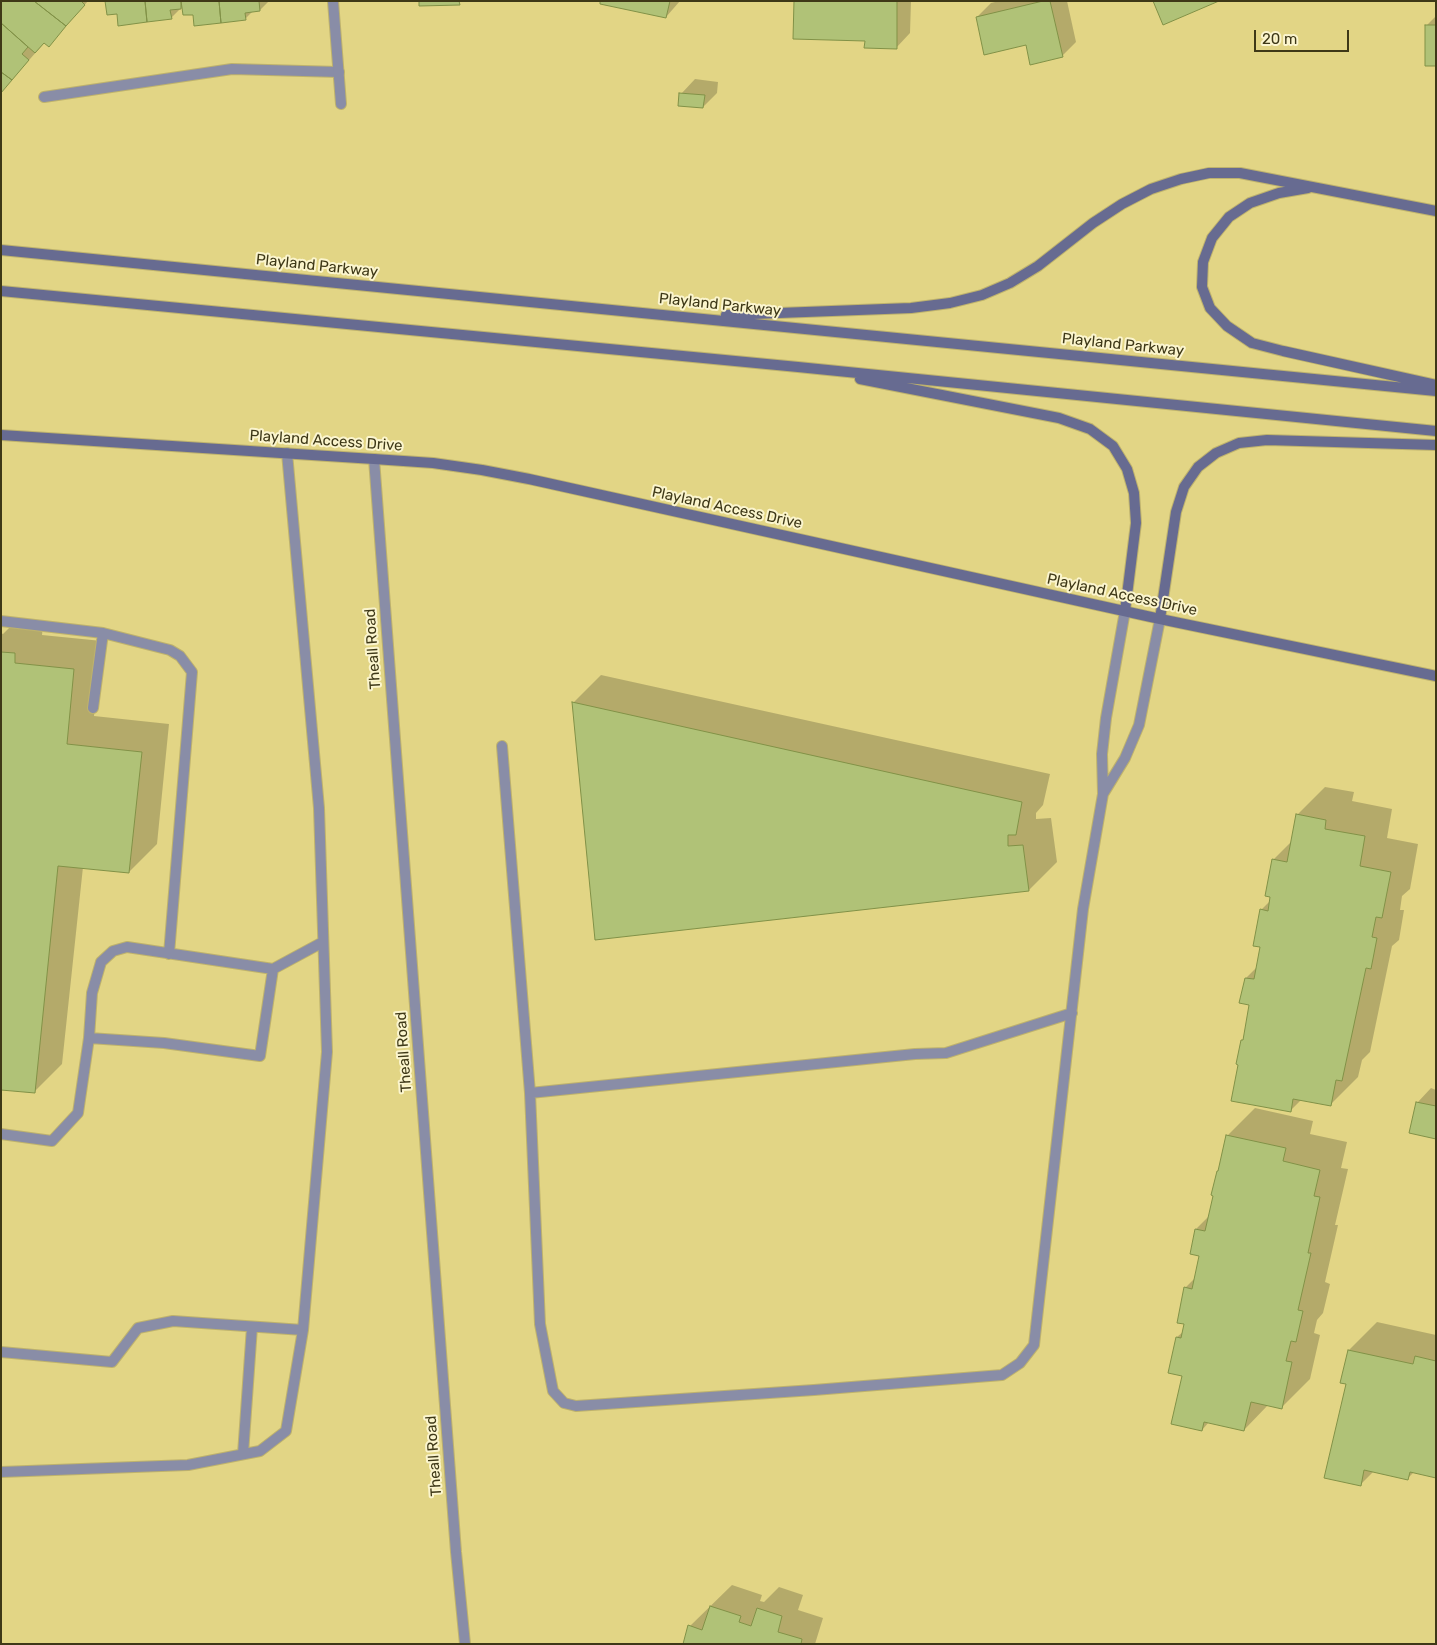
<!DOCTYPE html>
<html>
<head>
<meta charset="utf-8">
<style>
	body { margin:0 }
	#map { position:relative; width:1437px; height:1645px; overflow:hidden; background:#e2d585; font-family:Rubik,sans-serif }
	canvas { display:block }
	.frame { position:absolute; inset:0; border:2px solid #3e3817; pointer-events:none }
	.scale { position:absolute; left:1254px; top:30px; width:95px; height:22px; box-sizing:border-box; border:2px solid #3e3817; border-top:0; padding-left:6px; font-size:15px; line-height:18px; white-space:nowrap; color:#3e3817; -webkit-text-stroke:4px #fbf5ce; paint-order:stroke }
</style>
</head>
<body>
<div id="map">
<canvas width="1437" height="1645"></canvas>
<div class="frame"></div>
<div class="scale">20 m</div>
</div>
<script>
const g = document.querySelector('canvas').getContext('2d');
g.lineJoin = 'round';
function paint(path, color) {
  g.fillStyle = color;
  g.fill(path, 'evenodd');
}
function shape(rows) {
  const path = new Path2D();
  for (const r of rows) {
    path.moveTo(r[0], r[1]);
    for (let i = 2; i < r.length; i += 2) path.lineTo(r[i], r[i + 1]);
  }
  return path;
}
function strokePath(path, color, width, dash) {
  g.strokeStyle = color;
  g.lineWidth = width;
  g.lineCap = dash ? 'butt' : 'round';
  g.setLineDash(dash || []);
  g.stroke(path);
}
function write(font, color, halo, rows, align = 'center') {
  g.font = font + ' Rubik,sans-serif';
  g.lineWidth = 4;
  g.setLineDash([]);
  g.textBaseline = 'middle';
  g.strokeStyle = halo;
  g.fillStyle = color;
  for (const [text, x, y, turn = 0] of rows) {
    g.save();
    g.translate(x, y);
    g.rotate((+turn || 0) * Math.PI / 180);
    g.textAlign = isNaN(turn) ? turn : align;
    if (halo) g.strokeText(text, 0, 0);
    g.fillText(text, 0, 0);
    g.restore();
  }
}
const shadow = shape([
	[1,1,88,1,49,45,45,42,1,92],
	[106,1,269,1,260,10,253,11,245,19,194,13,182,7,171,18,118,13],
	[602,1,680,1,666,17],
	[795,1,911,1,910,33,896,48],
	[999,1,1067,1,1076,42,1062,56,1027,44,977,17,991,3],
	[1436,16,1436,65,1426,26],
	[695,79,718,82,717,93,703,107,681,94],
	[14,623,43,626,42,635,102,641,94,716,169,724,157,844,129,872,83,867,62,1064,34,1092,1,1088,1,633,3,634],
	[601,675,1050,774,1043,805,1036,813,1036,819,1051,818,1057,862,1029,890,573,703],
	[1325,787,1354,792,1352,801,1392,809,1387,838,1418,844,1410,889,1402,896,1400,910,1404,910,1399,940,1392,946,1370,1052,1362,1060,1358,1077,1330,1105,1302,1099,1290,1111,1239,1064,1242,1041,1244,1038,1251,1004,1246,978,1258,966,1262,946,1261,910,1271,900,1273,860,1292,841,1297,815],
	[1431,1088,1436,1090,1436,1138,1417,1103],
	[1255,1108,1313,1121,1310,1134,1347,1142,1341,1168,1348,1169,1335,1225,1338,1225,1325,1282,1330,1284,1323,1313,1317,1320,1314,1333,1320,1335,1310,1379,1282,1407,1269,1404,1244,1430,1209,1422,1202,1430,1184,1375,1177,1337,1184,1331,1186,1323,1178,1322,1186,1287,1196,1277,1201,1255,1196,1229,1209,1216,1227,1136],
	[1377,1322,1436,1335,1436,1477,1414,1472,1408,1478,1374,1471,1360,1485,1347,1383,1349,1350],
	[732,1585,762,1595,760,1601,764,1602,779,1587,803,1595,798,1610,823,1618,815,1644,684,1644,690,1626]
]);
const building = shape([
	[1,1,34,1,66,26,49,47,44,43,35,53,1,23,1,1],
	[34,1,81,1,85,5,66,26,34,1],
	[105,1,145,1,147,22,118,26,117,14,107,15,105,1],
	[145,1,181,1,181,9,170,10,172,19,147,22,145,1],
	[181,1,219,1,221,23,194,26,193,15,183,15,181,1],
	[219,1,259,1,260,11,245,13,246,20,221,23,219,1],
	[419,1,459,1,460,5,419,6,419,1],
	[600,1,670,1,666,18,600,4,600,1],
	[794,1,897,1,897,49,864,48,865,41,793,39,794,1],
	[1043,1,1050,1,1063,57,1030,65,1026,45,984,55,976,17,1043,1],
	[1153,1,1219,1,1163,25,1153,1],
	[1,23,28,47,22,54,29,60,12,80,1,72,1,23],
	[1425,25,1436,25,1436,66,1425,66,1425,25],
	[1,72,12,80,1,93,1,72],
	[679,93,705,95,703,108,678,106,679,93],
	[1,652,15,653,15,663,74,669,67,744,142,752,129,873,58,866,35,1093,1,1090,1,652],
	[572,702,1022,802,1016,835,1008,835,1008,846,1023,845,1029,891,595,940,572,702],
	[1296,814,1326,820,1325,829,1365,836,1360,866,1391,872,1382,918,1376,917,1372,937,1377,938,1371,969,1366,968,1342,1081,1336,1080,1331,1106,1293,1099,1291,1112,1231,1101,1238,1065,1236,1064,1241,1040,1243,1040,1249,1005,1239,1003,1245,978,1254,979,1260,947,1253,946,1260,909,1268,911,1270,897,1265,896,1272,859,1287,862,1296,814],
	[1416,1102,1436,1106,1436,1139,1409,1133,1416,1102],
	[1226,1135,1286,1148,1283,1161,1320,1170,1314,1196,1320,1197,1308,1253,1311,1253,1298,1310,1303,1311,1296,1342,1291,1341,1286,1361,1292,1362,1282,1409,1251,1402,1244,1431,1204,1422,1202,1431,1171,1424,1182,1376,1168,1373,1176,1337,1181,1338,1184,1324,1177,1323,1184,1287,1192,1289,1199,1256,1190,1254,1195,1229,1205,1231,1213,1196,1211,1195,1217,1171,1218,1171,1226,1135],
	[1348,1350,1413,1364,1415,1356,1436,1361,1436,1478,1410,1472,1408,1480,1364,1470,1361,1486,1324,1478,1346,1384,1340,1383,1348,1350],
	[710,1606,741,1616,739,1622,751,1626,757,1608,782,1616,778,1632,802,1639,801,1644,683,1644,688,1625,702,1630,710,1606]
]);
const lane = shape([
	[44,97,232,69,339,72],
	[1125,611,1106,718,1102,754,1103,794,1125,758,1139,725,1160,619],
	[1,621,103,633,170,650,180,656,192,672,169,954],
	[93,708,103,633],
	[502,746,530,1093,540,1324,553,1391,564,1403,576,1406,814,1390,1002,1375,1020,1363,1034,1345,1083,909,1103,794],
	[89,1038,92,993,101,962,113,951,127,947,273,969,323,942],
	[530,1093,915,1054,946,1053,1072,1013],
	[1,1134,52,1141,78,1113,89,1038,164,1043,260,1056,273,969],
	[1,1352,112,1362,138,1328,173,1321,303,1330],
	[243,1454,252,1327],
	[1,1472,188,1465,260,1451,286,1431,303,1330,327,1052,319,808,287,453]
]);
const street = shape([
	[333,1,341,104],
	[374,459,456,1552,465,1644]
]);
const secondary = shape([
	[1308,188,1279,193,1250,203,1229,217,1212,238,1203,262,1202,287,1210,308,1227,326,1252,343,1283,351,1436,385],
	[1,250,1436,391],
	[1,291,798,367,1436,431],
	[726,315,911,308,950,303,982,295,1010,283,1038,266,1093,223,1122,204,1151,189,1181,179,1209,173,1240,173,1436,211],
	[860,379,1059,418,1090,429,1113,446,1127,469,1134,493,1136,523,1125,611],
	[1,435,374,459,433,463,482,470,529,479,1160,619,1436,676],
	[1160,619,1176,512,1184,487,1198,467,1216,453,1239,443,1267,440,1436,445]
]);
const streetNames = [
	["Playland Parkway",317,266,6],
	["Playland Parkway",720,305,6],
	["Playland Parkway",1123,345,6],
	["Playland Access Drive",326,441,4],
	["Playland Access Drive",727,508,12],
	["Playland Access Drive",1122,595,12],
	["Theall Road",373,649,-94],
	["Theall Road",404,1052,-94],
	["Theall Road",434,1456,-94]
];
paint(shadow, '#0003');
paint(building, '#b0c277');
strokePath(building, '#819147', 1);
strokePath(lane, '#beb26d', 12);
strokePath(street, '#beb26d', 12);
strokePath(secondary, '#beb26d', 12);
strokePath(lane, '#898da7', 10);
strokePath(street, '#898da7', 10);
strokePath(secondary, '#676b91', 10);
write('15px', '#3e3817', '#fbf5ce', streetNames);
</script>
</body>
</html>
